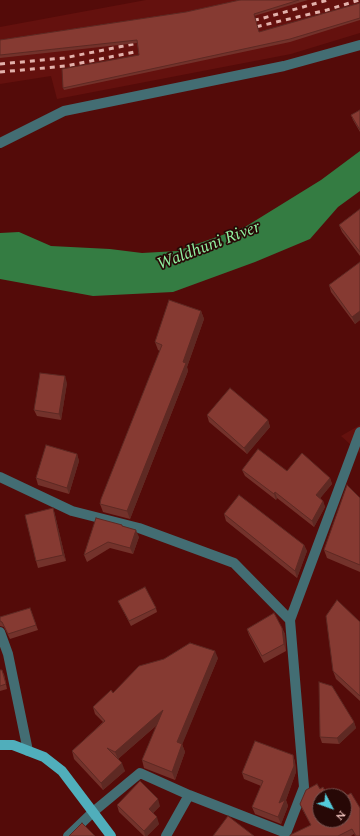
<!DOCTYPE html>
<html>
<head>
<meta charset="utf-8">
<style>
	body { margin:0 }
	#map { position:relative; width:360px; height:836px; overflow:hidden; background:#540b09; font-family:Spectral,serif }
	canvas { display:block }
	.north { position:absolute; left:312px; top:788px; width:40px; height:40px; box-sizing:border-box; background:#270806; border:1px solid #795450; border-radius:50%; rotate:131deg; font-size:11px; font-weight:700; line-height:16px; text-align:center; color:#f4c6c0 }
	.north::after { content:''; display:block; margin:auto; width:14px; height:18px; background:#53cbdb; clip-path:polygon(50% 0,100% 100%,50% 72%,0 100%) }
</style>
</head>
<body>
<div id="map">
<canvas width="360" height="836"></canvas>
<div class="north">N</div>
</div>
<script>
const g = document.querySelector('canvas').getContext('2d');
g.lineJoin = 'round';
function paint(path, color) {
  g.fillStyle = color;
  g.fill(path, 'evenodd');
}
function shape(rows) {
  const path = new Path2D();
  for (const r of rows) {
    path.moveTo(r[0], r[1]);
    for (let i = 2; i < r.length; i += 2) path.lineTo(r[i], r[i + 1]);
  }
  return path;
}
function strokePath(path, color, width, dash) {
  g.strokeStyle = color;
  g.lineWidth = width;
  g.lineCap = dash ? 'butt' : 'round';
  g.setLineDash(dash || []);
  g.stroke(path);
}
function write(font, color, halo, rows, align = 'center') {
  g.font = font + ' Spectral,serif';
  g.lineWidth = 3.5;
  g.setLineDash([]);
  g.textBaseline = 'middle';
  g.strokeStyle = halo;
  g.fillStyle = color;
  for (const [text, x, y, turn = 0] of rows) {
    g.save();
    g.translate(x, y);
    g.rotate((+turn || 0) * Math.PI / 180);
    g.textAlign = isNaN(turn) ? turn : align;
    if (halo) g.strokeText(text, 0, 0);
    g.fillText(text, 0, 0);
    g.restore();
  }
}
const built = shape([
	[146,0,360,0,360,33,291,54,57,99,51,76,0,84,0,27],
	[360,425,360,453,341,436]
]);
const water = shape([
	[360,151,360,191,338,207,310,239,255,262,173,292,93,296,0,279,0,233,19,232,51,246,110,249,142,253,177,251,245,227,321,180]
]);
const minor = shape([
	[0,143,64,111,284,66,360,45],
	[0,477,72,511,139,528,234,563,290,620],
	[0,632,8,654,28,751],
	[68,836,93,812,140,773,189,795],
	[166,836,189,795,286,833],
	[285,836,304,787,290,620,360,432]
]);
const major = shape([
	[0,745,13,745,44,757,62,771,111,836]
]);
const rail = shape([
	[244,22,260,19,328,0],
	[247,29,327,10,359,0],
	[0,64,64,58,148,41],
	[0,72,66,66,149,49]
]);
const wall = shape([
	[240,0,308,0,254,16,259,32,360,3,360,20,290,42,64,90,63,88,139,55,137,43,0,58,0,40,186,12],
	[360,110,360,132,353,120,351,115],
	[360,209,360,256,342,232,339,225],
	[360,262,360,320,355,324,331,292,329,285],
	[201,311,204,319,187,367,188,371,130,519,103,512,100,504,160,351,158,350,155,342],
	[67,383,61,420,37,416,34,410],
	[207,415,268,420,270,427,247,454,209,422],
	[77,454,79,461,69,494,38,485,36,478],
	[242,470,287,471,330,478,332,484,320,498,323,501,325,507,314,527,277,498,276,500,245,476],
	[360,498,360,572,327,558,324,550],
	[53,508,55,515,66,561,38,568,36,561],
	[224,514,304,545,307,551,297,578,226,521],
	[123,526,139,537,133,554,110,548,87,562,84,555],
	[118,601,156,608,157,612,131,626],
	[30,608,38,630,10,639,4,627,0,626,0,617],
	[360,622,360,701,336,679,333,671],
	[282,628,285,634,286,651,264,663,249,635,247,629],
	[218,658,182,744,185,752,175,780,144,768,142,760,157,725,118,759,125,771,103,790,74,759,72,751,103,722,95,714,93,707,113,693],
	[0,670,4,674,7,689,0,691],
	[354,722,356,728,339,744,322,743,320,737],
	[293,755,295,762,296,772,286,800,288,806,281,824,255,814,252,807,261,786,244,779,242,773],
	[320,789,327,795,344,820,360,836,355,836,354,834,351,836,290,836,311,825,302,809,300,804],
	[117,805,160,806,153,813,159,824,147,836,144,836,119,812]
]);
const shadedWall = shape([
	[201,311,204,319,187,367,188,371,130,519,127,511,183,362],
	[360,311,360,320,355,324,352,317],
	[65,376,67,383,61,420,59,414],
	[268,420,270,427,247,454,244,448],
	[77,454,79,461,69,494,67,488],
	[330,478,332,484,318,501,316,495],
	[275,492,277,498,276,500,274,494],
	[323,501,325,507,314,527,312,521],
	[53,508,55,515,66,561,63,555],
	[136,530,139,537,133,554,130,548],
	[304,545,307,551,297,578,295,571],
	[282,628,285,634,286,651,284,644],
	[215,651,218,658,180,750,177,742],
	[163,710,166,717,118,759,115,752],
	[354,722,356,728,339,744,337,738],
	[182,744,185,752,175,780,172,772],
	[293,755,295,762,296,772,286,800,288,806,281,824,278,817,279,803],
	[122,763,125,771,103,790,101,783],
	[158,799,160,806,151,815,149,809],
	[157,817,159,824,147,836,145,836,144,831]
]);
const building = shape([
	[240,0,299,0,254,14,259,32,360,3,360,18,290,39,63,88,62,69,139,55,137,40,0,55,0,40,186,12,240,0],
	[360,110,360,130,351,115,360,110],
	[360,209,360,252,339,225,360,209],
	[360,262,360,311,352,317,329,285,360,262],
	[169,300,201,311,183,362,186,363,127,511,100,504,101,499,162,345,155,342,169,300],
	[40,373,65,376,59,414,34,410,40,373],
	[230,388,268,420,244,448,207,415,230,388],
	[46,445,77,454,67,488,36,478,46,445],
	[258,449,287,471,302,453,330,478,316,495,323,501,312,521,275,492,274,494,242,470,258,449],
	[347,485,360,498,360,565,324,550,347,485],
	[239,495,304,545,295,571,224,514,239,495],
	[53,508,63,555,36,561,25,515,53,508],
	[96,518,122,525,122,526,136,530,130,548,108,542,84,555,96,518],
	[145,587,156,608,129,621,118,601,145,587],
	[337,600,360,622,360,696,333,671,326,616,337,600],
	[30,608,36,625,8,634,2,622,0,621,0,617,30,608],
	[274,613,282,628,284,644,262,656,247,629,274,613],
	[190,643,215,651,177,742,182,744,172,772,142,760,163,710,115,752,107,748,122,763,101,783,72,751,105,721,93,707,111,690,113,693,139,666,164,659,190,643],
	[0,670,2,670,6,684,0,686,0,670],
	[319,682,332,686,354,722,337,738,320,737,319,682],
	[255,741,293,755,294,766,279,803,285,800,278,817,252,807,263,781,242,773,255,741],
	[140,781,158,799,149,809,157,817,144,831,117,805,140,781],
	[317,784,320,789,323,787,327,795,331,793,333,796,320,796,320,820,344,820,344,797,351,793,360,808,360,836,356,836,352,829,338,836,290,836,290,835,311,825,300,804,306,790,317,784],
	[228,816,254,836,213,836,228,816],
	[82,823,95,836,69,836,82,823]
]);
const waterNames = [
	["Waldhuni River",209,247,-21]
];
paint(built, '#64110e');
paint(water, '#347c42');
strokePath(minor, '#436d73', 10);
strokePath(major, '#50aebb', 10);
strokePath(rail, '#e2b1ab', 3, [5, 5]);
paint(wall, '#73322b');
paint(shadedWall, '#5e2923');
paint(building, '#863a32');
strokePath(building, '#5e2923', 1);
write('italic 17px', '#91f1a0', '#270806', waterNames);
</script>
</body>
</html>
